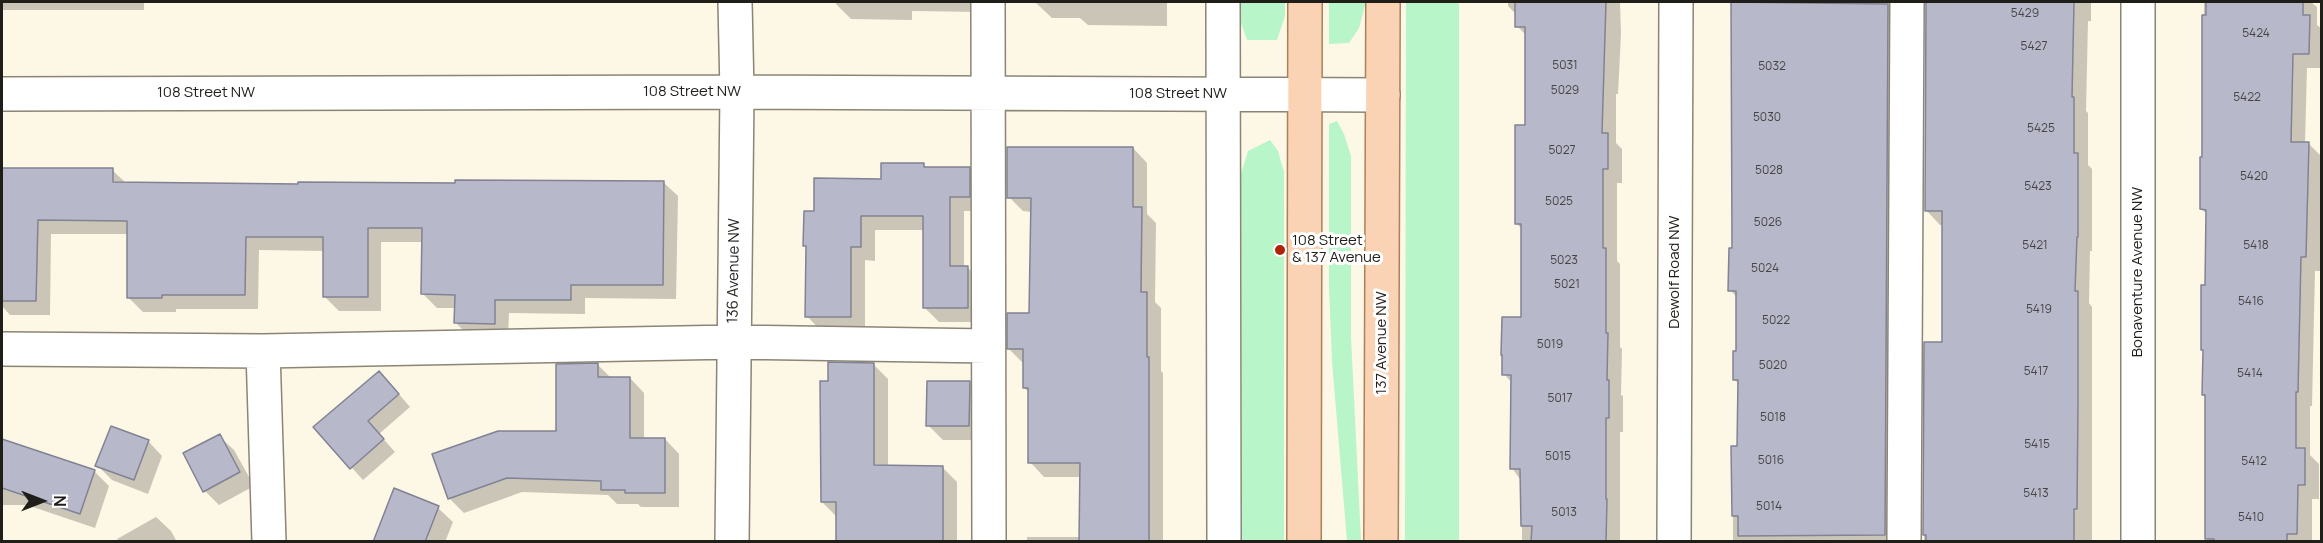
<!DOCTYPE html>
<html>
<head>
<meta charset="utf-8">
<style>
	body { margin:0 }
	#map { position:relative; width:2323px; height:543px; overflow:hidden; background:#fdf7e5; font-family:Manrope,sans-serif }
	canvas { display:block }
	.frame { position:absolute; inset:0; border:3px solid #201e18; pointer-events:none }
	.north { position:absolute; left:12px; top:471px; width:60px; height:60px; -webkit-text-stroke:4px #fff; paint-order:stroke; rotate:90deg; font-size:16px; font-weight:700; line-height:24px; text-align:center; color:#201e18 }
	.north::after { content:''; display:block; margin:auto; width:21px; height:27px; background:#201e18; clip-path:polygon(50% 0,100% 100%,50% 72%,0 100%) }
</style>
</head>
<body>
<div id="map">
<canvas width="2323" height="543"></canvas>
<div class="frame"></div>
<div class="north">N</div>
</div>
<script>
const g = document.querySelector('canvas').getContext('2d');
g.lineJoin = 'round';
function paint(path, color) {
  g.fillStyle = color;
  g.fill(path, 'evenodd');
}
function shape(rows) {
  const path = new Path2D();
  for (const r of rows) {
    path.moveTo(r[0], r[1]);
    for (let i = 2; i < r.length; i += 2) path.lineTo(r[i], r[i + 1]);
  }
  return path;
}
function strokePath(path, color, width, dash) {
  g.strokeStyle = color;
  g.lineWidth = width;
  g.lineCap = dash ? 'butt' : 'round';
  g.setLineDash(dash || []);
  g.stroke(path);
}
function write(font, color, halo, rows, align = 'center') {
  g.font = font + ' Manrope,sans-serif';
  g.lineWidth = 6;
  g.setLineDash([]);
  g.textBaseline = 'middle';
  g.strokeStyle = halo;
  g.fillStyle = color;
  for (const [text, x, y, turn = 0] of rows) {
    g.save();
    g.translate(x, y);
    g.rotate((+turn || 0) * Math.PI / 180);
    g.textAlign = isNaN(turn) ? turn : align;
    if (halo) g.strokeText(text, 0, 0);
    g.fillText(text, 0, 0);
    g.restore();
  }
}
const green = shape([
	[1241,2,1285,2,1285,16,1277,40,1247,40,1241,23],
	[1329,2,1366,2,1359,28,1349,43,1329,44],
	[1406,2,1459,2,1459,541,1405,541],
	[1337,121,1344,134,1351,156,1351,337,1361,541,1347,541,1332,361,1329,287,1329,124],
	[1270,140,1278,151,1284,172,1284,541,1242,541,1241,174,1248,151]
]);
const shadow = shape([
	[2,2,144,2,144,10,2,10],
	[836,2,981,2,981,12,912,11,912,20,851,19,836,4],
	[1035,2,1167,2,1167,26,1088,25,1080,18,1052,18],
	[1508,2,1620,2,1621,34,1618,94,1616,94,1616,143,1622,149,1622,183,1617,183,1617,261,1620,264,1620,347,1622,349,1621,395,1623,396,1623,432,1620,432,1620,542,1522,542,1522,482,1512,468,1512,383,1504,374,1523,319,1523,230,1516,223,1527,126,1527,36,1517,26,1517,15,1508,6],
	[1732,2,1910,2,1899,542,1733,542,1733,447,1738,447,1739,384,1734,379,1737,352,1737,297,1730,290,1733,249],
	[1927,2,2091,2,2091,21,2088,21,2086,111,2088,113,2088,165,2092,169,2092,251,2090,251,2089,303,2092,307,2092,542,1924,542,1925,344,1943,344,1944,225,1940,225,1926,210],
	[2204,2,2311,2,2317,7,2317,25,2322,29,2322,68,2307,68,2305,143,2308,143,2322,157,2320,271,2315,271,2312,406,2310,406,2310,455,2319,464,2319,499,2312,499,2312,542,2210,542,2206,538,2206,398,2203,395,2208,215,2201,209],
	[1133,148,1147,163,1147,214,1156,223,1155,302,1161,308,1161,371,1163,373,1163,542,1027,542,1027,537,1081,537,1081,477,1044,477,1030,462,1030,393,1024,388,1023,363,1009,349,1031,315,1032,212,1023,211,1009,197],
	[924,165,927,169,969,169,983,183,984,211,964,211,964,267,967,267,982,282,982,322,939,322,924,307,924,230,875,230,875,261,865,260,865,331,821,331,807,316,808,248,805,246,816,212,882,180],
	[2,169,112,170,126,183,300,185,663,182,678,196,676,299,585,298,585,314,509,313,508,337,470,337,456,323,456,308,437,308,423,294,424,242,381,242,381,311,339,311,324,296,324,251,259,250,258,309,176,309,176,312,143,312,128,297,128,234,51,234,50,315,10,315,2,306],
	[873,364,888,379,888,467,942,467,957,482,957,542,837,542,837,517,822,502,829,382],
	[598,365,611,378,630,378,644,393,644,439,665,439,679,454,679,507,641,507,638,504,617,504,608,495,522,492,464,513,449,498,558,432],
	[969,383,984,397,983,440,943,440,928,425],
	[391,385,410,407,379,434,395,452,363,480,316,428],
	[219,436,234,450,254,486,219,505,205,491],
	[148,441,162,456,148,494,112,480,97,465],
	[2,445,13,445,94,471,109,486,95,528,27,505,2,505],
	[395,490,438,508,453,522,445,542,375,542],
	[156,517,171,531,177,542,118,542,117,539]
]);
const building = shape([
	[1515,2,1606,2,1602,133,1608,133,1608,169,1603,169,1603,248,1606,248,1606,333,1608,333,1607,380,1609,380,1609,418,1606,418,1606,499,1607,499,1606,542,1531,542,1532,526,1521,526,1520,469,1510,469,1511,375,1502,375,1502,355,1501,355,1502,317,1521,317,1521,224,1515,224,1515,125,1525,125,1525,27,1515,27,1515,2],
	[1731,2,1888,4,1885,535,1738,536,1738,516,1732,516,1731,446,1737,446,1738,380,1733,380,1733,351,1736,351,1736,291,1728,291,1729,248,1732,248,1731,2],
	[1926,2,2074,2,2072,97,2074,97,2074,153,2078,153,2078,237,2077,237,2075,291,2078,291,2078,405,2077,509,2074,509,2074,542,1926,542,1926,535,1923,535,1924,342,1942,342,1942,211,1925,211,1926,2],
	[2206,2,2303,2,2303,15,2310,15,2309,54,2293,54,2291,142,2309,142,2306,257,2301,257,2298,392,2296,392,2296,448,2305,448,2305,485,2298,485,2297,534,2287,534,2287,542,2214,542,2214,539,2205,539,2205,395,2202,395,2203,350,2201,350,2201,285,2205,285,2206,210,2200,209,2200,157,2202,157,2202,15,2206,15,2206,2],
	[1007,147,1133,147,1133,207,1142,207,1141,292,1147,292,1147,357,1149,357,1149,542,1079,542,1080,463,1028,463,1028,388,1023,388,1023,349,1007,349,1007,313,1029,313,1031,198,1007,198,1007,147],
	[881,163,924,163,924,167,970,167,970,197,950,197,950,266,968,266,968,308,923,308,923,216,861,216,861,247,851,247,851,317,805,317,806,246,803,246,804,211,814,211,814,178,881,179,881,163],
	[2,168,113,168,113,182,298,184,298,182,455,183,455,180,664,181,663,285,571,285,571,300,495,300,495,324,454,323,455,295,421,294,422,228,368,228,368,297,323,297,323,237,246,237,245,295,162,295,162,298,127,298,127,221,38,220,36,301,2,301,2,168],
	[828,362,874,363,874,465,943,466,943,542,836,542,836,502,821,502,820,381,828,381,828,362],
	[598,363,598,377,630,377,630,438,665,438,665,493,625,493,625,490,601,490,601,481,507,478,448,499,432,454,498,431,556,431,556,364,598,363],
	[379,371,399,394,368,421,384,439,350,469,313,427,379,371],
	[927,381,970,381,969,426,926,426,927,381],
	[111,426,149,440,134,480,95,466,111,426],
	[220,434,240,472,203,492,183,453,220,434],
	[2,439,95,470,80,514,2,488,2,439],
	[394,488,439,506,425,542,373,542,394,488]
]);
const minor = shape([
	[988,2,989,542],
	[1223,2,1224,542],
	[2138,2,2138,542],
	[2,94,737,92,1383,95],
	[2,349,263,351,733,342,988,346],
	[263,351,269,542],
	[732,542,737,92,735,2],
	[1674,542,1676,2],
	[1904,542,1907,2]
]);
const major = shape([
	[1304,542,1305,2],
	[1381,542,1383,2]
]);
const markers = [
	[1280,250,6,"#af2206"]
];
const numberNames = [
	["5429",2025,14],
	["5424",2256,34],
	["5427",2034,47],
	["5031",1565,66],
	["5032",1772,67],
	["5029",1565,91],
	["5422",2247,98],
	["5030",1767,118],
	["5425",2041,129],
	["5027",1562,151],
	["5028",1769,171],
	["5420",2254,177],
	["5423",2038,187],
	["5025",1559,202],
	["5026",1768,223],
	["5421",2035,246],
	["5418",2256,246],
	["5023",1564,261],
	["5024",1765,269],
	["5021",1567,285],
	["5416",2251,302],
	["5419",2039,310],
	["5022",1776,321],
	["5019",1550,345],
	["5020",1773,366],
	["5417",2036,372],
	["5414",2250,374],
	["5017",1560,399],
	["5018",1773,418],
	["5415",2037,445],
	["5015",1558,457],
	["5016",1771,461],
	["5412",2254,462],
	["5413",2036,494],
	["5014",1769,507],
	["5013",1564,513],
	["5410",2251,518]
];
const streetNames = [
	["108 Street NW",692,92],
	["108 Street NW",206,93],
	["108 Street NW",1178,94],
	["136 Avenue NW",734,271,-89],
	["Dewolf Road NW",1675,272,-90],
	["Bonaventure Avenue NW",2138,272,-90],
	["137 Avenue NW",1382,343,-90]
];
const poiNames = [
	["108 Street",1292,241],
	["& 137 Avenue",1292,258]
];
paint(green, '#b8f5c9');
paint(shadow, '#0003');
paint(building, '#b7b8ca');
strokePath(building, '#818293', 1.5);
strokePath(minor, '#8b8575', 36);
strokePath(major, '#aa815c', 36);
strokePath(minor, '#fff', 33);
strokePath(major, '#f9d3b3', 33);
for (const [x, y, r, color] of markers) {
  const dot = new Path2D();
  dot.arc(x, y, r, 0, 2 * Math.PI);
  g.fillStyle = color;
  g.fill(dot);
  strokePath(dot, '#fff', 2);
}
write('12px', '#464444', null, numberNames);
write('15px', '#201e18', '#fff', streetNames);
write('15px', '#201e18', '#fff', poiNames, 'left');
</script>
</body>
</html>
